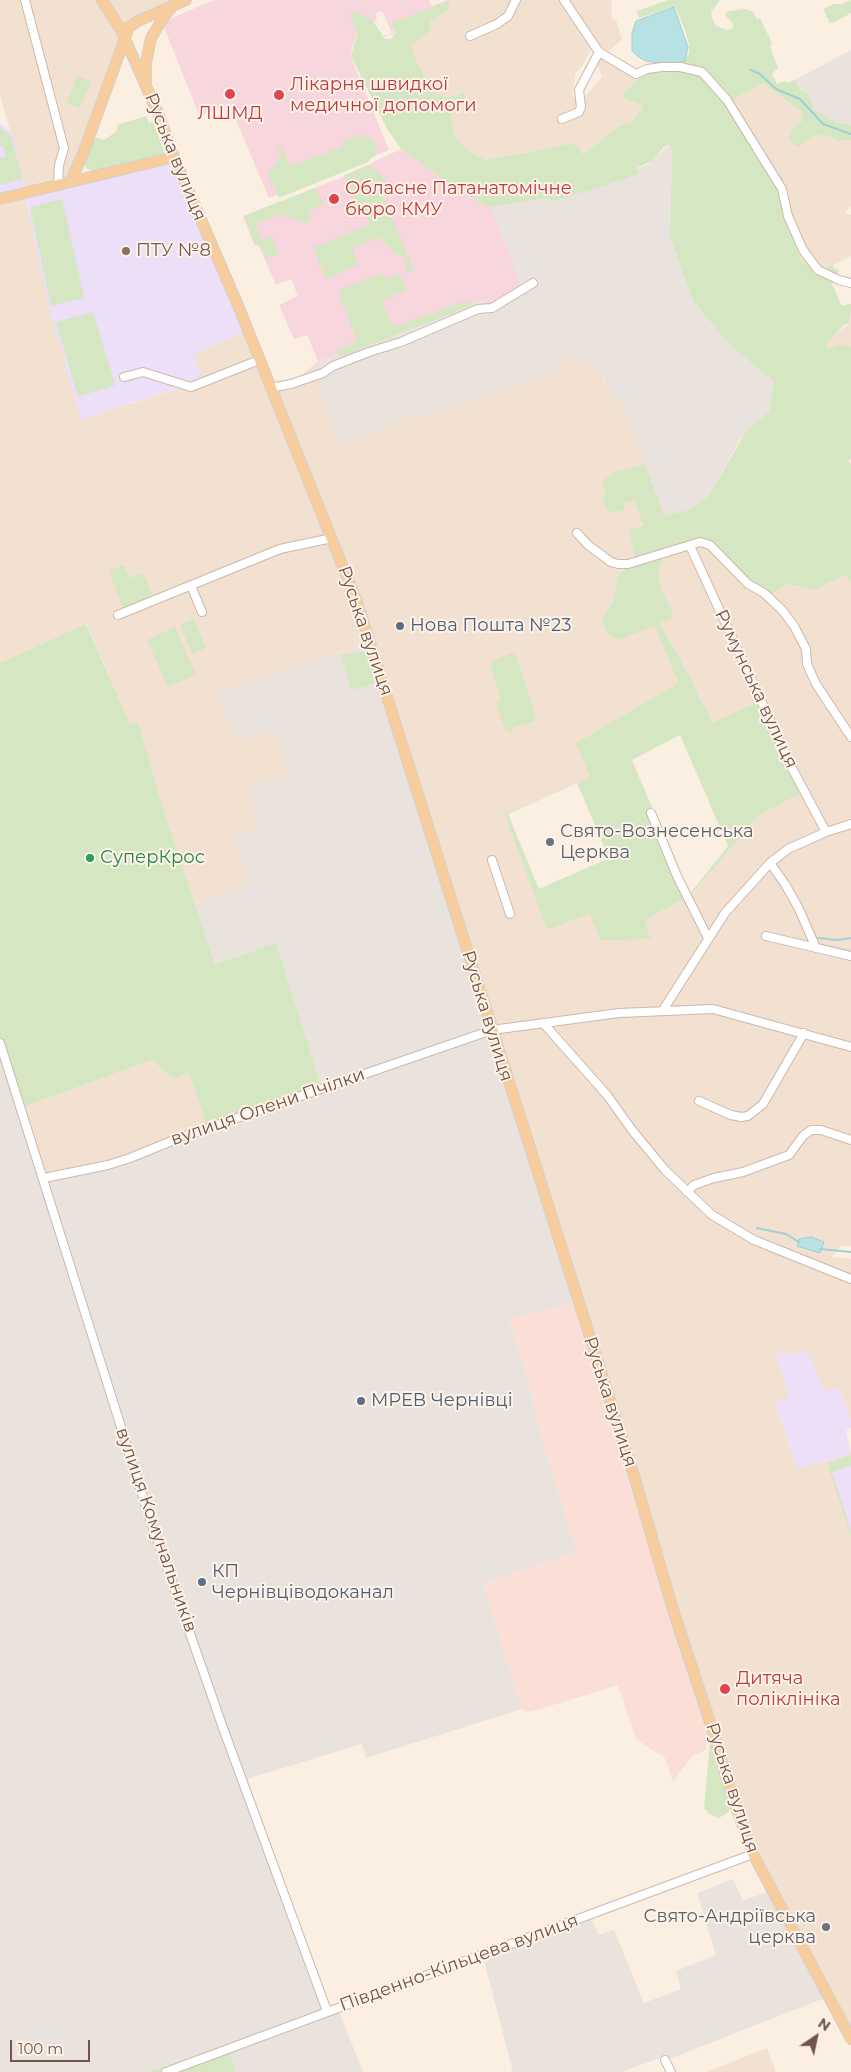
<!DOCTYPE html>
<html>
<head>
<meta charset="utf-8">
<style>
	body { margin:0 }
	#map { position:relative; width:851px; height:2072px; overflow:hidden; background:#fbefe2; font-family:Montserrat,sans-serif }
	canvas { display:block }
	.north { position:absolute; left:791px; top:2012px; width:50px; height:50px; -webkit-text-stroke:4px #fef3e8; paint-order:stroke; rotate:34deg; font-size:14px; font-weight:700; line-height:20px; text-align:center; color:#71544a }
	.north::after { content:''; display:block; margin:auto; width:18px; height:22px; background:#71544a; clip-path:polygon(50% 0,100% 100%,50% 72%,0 100%) }
	.scale { position:absolute; left:10px; top:2040px; width:80px; height:22px; box-sizing:border-box; border:2px solid #71544a; border-top:0; padding-left:6px; font-size:15px; line-height:18px; white-space:nowrap; color:#71544a; -webkit-text-stroke:4px #fef3e8; paint-order:stroke }
</style>
</head>
<body>
<div id="map">
<canvas width="851" height="2072"></canvas>
<div class="north">N</div>
<div class="scale">100 m</div>
</div>
<script>
const g = document.querySelector('canvas').getContext('2d');
g.lineJoin = 'round';
function paint(path, color) {
  g.fillStyle = color;
  g.fill(path, 'evenodd');
}
function shape(rows) {
  const path = new Path2D();
  for (const r of rows) {
    path.moveTo(r[0], r[1]);
    for (let i = 2; i < r.length; i += 2) path.lineTo(r[i], r[i + 1]);
  }
  return path;
}
function strokePath(path, color, width, dash) {
  g.strokeStyle = color;
  g.lineWidth = width;
  g.lineCap = dash ? 'butt' : 'round';
  g.setLineDash(dash || []);
  g.stroke(path);
}
function write(font, color, halo, rows, align = 'center') {
  g.font = font + ' Montserrat,sans-serif';
  g.lineWidth = 4;
  g.setLineDash([]);
  g.textBaseline = 'middle';
  g.strokeStyle = halo;
  g.fillStyle = color;
  for (const [text, x, y, turn = 0] of rows) {
    g.save();
    g.translate(x, y);
    g.rotate((+turn || 0) * Math.PI / 180);
    g.textAlign = isNaN(turn) ? turn : align;
    if (halo) g.strokeText(text, 0, 0);
    g.fillText(text, 0, 0);
    g.restore();
  }
}
const residential = shape([
	[0,0,185,0,129,27,71,180,81,419,203,381,192,355,248,330,270,388,291,384,318,361,315,375,341,446,422,411,425,417,563,370,560,354,565,353,596,370,606,380,605,387,623,406,634,430,645,464,665,516,641,524,636,556,619,573,613,601,602,621,617,640,655,625,678,683,583,739,590,777,506,814,547,930,590,914,651,939,645,920,691,895,759,815,808,790,712,723,704,703,700,700,692,680,658,623,672,609,662,591,658,572,666,550,697,539,771,596,788,584,815,590,846,575,851,582,851,1246,840,1246,832,1257,851,1259,851,1419,839,1388,775,1403,797,1469,851,1453,851,1455,828,1463,851,1537,851,2037,754,1853,370,644,284,669,277,729,289,775,260,827,234,835,249,884,195,904,164,812,138,722,130,725,87,624,0,663,0,198,27,191,0,95],
	[452,0,611,0,612,19,616,20,622,39,608,52,599,45,589,53,582,66,576,72,572,96,583,99,602,77,596,61,601,55,638,77,622,95,624,98,644,106,632,122,619,126,582,154,553,147,486,160,471,152,456,138,454,133,451,115,455,107,465,97,462,92,455,96,446,97,436,94,418,65,411,46,431,30,430,22,448,10,450,6,448,1],
	[764,84,801,111,802,121,794,127,809,138,823,134,839,141,851,140,851,206,845,213,851,215,851,256,832,266,822,268,811,266,800,259,781,206,777,188,752,151,733,114,728,109,735,99,748,91],
	[851,322,851,347,841,344,827,349,826,344,832,337],
	[152,1060,173,1078,189,1072,208,1129,109,1166,42,1179,20,1108],
	[767,2048,776,2072,707,2072]
]);
const commercial = shape([
	[578,1302,710,1715,706,1750,693,1755,673,1781,665,1758,636,1739,618,1685,537,1710,527,1712,522,1709,483,1584,577,1552,543,1443,530,1385,509,1319]
]);
const industrial = shape([
	[851,50,851,125,838,123,814,109,795,80],
	[670,144,672,153,670,237,693,301,729,344,774,382,769,411,755,423,741,438,709,495,700,503,688,510,665,516,645,464,634,430,623,406,605,387,606,379,596,370,566,354,560,354,563,371,424,417,422,411,341,446,315,375,318,361,482,300,484,303,500,232,490,206,549,198,625,178,638,173,637,169,647,165],
	[371,644,578,1302,509,1319,530,1385,543,1443,577,1552,483,1584,522,1709,366,1758,362,1744,240,1781,325,2010,337,2006,363,2072,235,2072,227,2046,148,2072,0,2072,0,1047,42,1179,81,1172,322,1089,276,943,215,964,195,904,248,884,234,835,260,827,247,786,289,775,277,729,239,741,217,695,284,669],
	[733,1879,743,1901,771,1890,830,1996,669,2059,665,2056,621,2072,513,2072,483,1957,590,1916,598,1935,614,1930,644,2003,681,1989,676,1971,716,1955,697,1893]
]);
const education = shape([
	[0,123,12,133,27,191,174,156,248,330,193,355,203,381,130,403,81,420,51,314,26,204,27,191,0,198],
	[808,1352,824,1390,839,1388,851,1419,851,1428,846,1431,851,1453,797,1469,775,1402,789,1399,776,1354],
	[851,1466,851,1531,831,1472]
]);
const medical = shape([
	[214,0,429,0,432,6,448,0,452,0,391,23,394,33,365,45,358,28,350,55,389,150,269,198,229,104,200,117,164,27,168,20],
	[382,11,392,33,379,38,372,22,377,20,375,13],
	[401,149,444,180,490,206,520,283,502,300,489,304,484,303,482,300,318,361,307,335,294,339,279,305,298,296,291,279,276,285,259,246,254,245,243,216,338,179]
]);
const green = shape([
	[668,0,720,0,711,12,712,17,716,26,727,30,733,28,733,24,725,15,728,11,745,9,752,11,757,19,760,18,772,43,770,47,778,68,772,74,777,84,785,81,786,83,795,80,802,92,807,93,814,109,838,123,851,125,851,140,839,141,823,134,809,138,806,142,797,147,788,139,794,127,802,121,801,111,764,84,748,91,735,99,728,108,733,114,752,151,777,188,781,206,800,259,811,266,822,268,832,266,839,271,832,284,842,306,851,304,850,323,844,325,826,344,827,349,841,344,851,347,851,459,848,461,851,464,851,582,845,575,815,590,788,584,766,598,752,591,740,581,708,545,700,544,697,539,666,550,658,572,662,591,672,609,671,619,659,623,692,680,700,700,704,703,712,723,765,699,808,790,759,815,691,895,645,920,651,939,600,940,590,914,547,930,505,814,590,777,576,743,678,683,655,626,617,640,606,631,602,620,613,601,619,573,625,569,635,556,629,530,641,526,643,523,634,500,624,503,624,510,612,513,609,512,602,498,606,494,602,481,616,472,645,464,665,516,688,510,700,503,709,495,747,430,769,411,774,382,729,344,693,301,670,237,672,153,670,144,664,147,652,161,637,168,639,173,625,179,550,202,549,198,488,207,444,180,401,149,386,127,351,56,357,34,350,15,357,12,373,21,385,39,391,39,395,33,391,23,448,1,450,6,448,10,430,22,431,30,411,46,418,65,436,94,446,97,455,96,463,92,465,97,455,107,451,115,454,133,456,138,471,152,486,160,575,143,583,154,619,126,632,122,644,106,624,98,622,95,642,74,683,64,689,53,689,44,685,30,675,6,639,18,637,11],
	[680,735,728,846,689,895,632,760],
	[577,783,609,858,539,889,508,814],
	[851,0,851,13,835,22,830,23,823,9,834,4,842,4],
	[77,76,91,81,80,108,67,103],
	[146,116,149,123,153,122,165,154,93,172,86,168,84,164,94,137,104,140,117,131,117,125],
	[0,127,11,136,23,179,0,185,0,158,6,156,3,146,0,146],
	[359,135,374,140,377,152,368,162,279,198,268,174,281,157,277,149,281,147,291,166,342,147,345,140],
	[370,165,390,185,381,192,414,270,407,272,405,269,408,265,404,256,396,255,379,237,352,249,358,265,326,279,313,248,370,224,364,212,354,201,344,175],
	[315,188,323,203,310,211,311,221,306,223,281,214,255,224,262,240,271,237,279,254,266,258,259,245,255,244,244,216],
	[62,199,84,298,51,306,30,207],
	[382,273,385,280,399,274,407,290,381,301,393,327,468,300,471,306,339,357,336,351,357,341,338,291],
	[93,312,115,385,78,397,56,322],
	[124,565,129,578,143,573,153,596,123,608,109,571],
	[194,619,206,648,192,654,180,625],
	[86,624,130,724,138,722,164,812,215,964,276,943,322,1089,208,1129,189,1072,173,1079,152,1060,20,1108,0,1047,0,663],
	[175,627,196,674,168,687,147,640],
	[366,651,373,672,374,683,351,690,341,655],
	[512,653,516,655,536,718,534,722,514,727,510,733,505,730,496,702,501,700,490,662],
	[851,1455,851,1466,832,1472,851,1531,851,1537,827,1463],
	[710,1742,730,1802,730,1809,727,1813,719,1818,709,1814,704,1808],
	[228,2046,235,2072,148,2072]
]);
const water = shape([
	[674,7,688,47,685,61,674,64,665,64,646,61,640,58,632,51,632,33,636,21,674,7],
	[811,1237,824,1242,820,1253,797,1246,799,1239,811,1237]
]);
const stream = shape([
	[751,70,760,74,776,89,800,99,823,124,851,134],
	[818,938,837,940,851,938],
	[757,1228,786,1234,799,1242],
	[820,1249,851,1252]
]);
const minor = shape([
	[25,0,64,148,59,165,58,184],
	[564,0,599,52,636,74,647,69,662,67,680,67,702,72,727,100,782,189,788,216,803,250,818,270,839,280,851,283],
	[470,36,497,24,508,16,516,0],
	[562,119,579,112,581,107,579,90,599,52],
	[124,377,143,372,191,387,259,360],
	[270,388,291,384,323,373,333,366,369,352,401,342,478,309,492,308,533,283],
	[577,533,588,545,611,562,618,564,628,564,700,542,710,545,748,584,764,593,782,610,794,626,806,649,807,664,816,684,851,737],
	[690,546,793,770,826,832],
	[191,586,202,612],
	[118,615,280,549,332,538],
	[651,813,677,876,708,938],
	[492,860,510,914],
	[770,863,785,884,799,909,816,948],
	[766,936,851,956],
	[663,1010,725,913,770,863,788,849,826,832,851,824],
	[544,1024,607,1095,632,1130,665,1170,712,1215,754,1240,851,1279],
	[0,1043,150,1519,223,1728,327,2011],
	[699,1101,731,1115,741,1117,748,1116,763,1104,804,1033],
	[44,1178,108,1165,130,1158,179,1138,492,1030,619,1013,713,1009,851,1047],
	[687,1192,694,1185,714,1178,743,1172,789,1155,803,1136,811,1130,821,1130,851,1140],
	[665,2060,671,2072],
	[166,2072,753,1854]
]);
const major = shape([
	[102,0,121,30,160,118,174,157,237,303,357,602,635,1479,673,1610,708,1716,733,1799,753,1854,851,2039],
	[146,81,146,63,151,38,163,18,172,7],
	[71,181,84,151,129,27,138,21,186,0],
	[0,199,174,157]
]);
const markers = [
	[230,94,6,"#e0444e"],
	[279,95,6,"#e0444e"],
	[334,199,6,"#e0444e"],
	[126,251,5,"#8d6e63"],
	[400,626,5,"#5c6f8a"],
	[550,842,5,"#6b7280"],
	[90,858,5,"#2e9e5b"],
	[361,1401,5,"#5c6f8a"],
	[202,1582,5,"#5c6f8a"],
	[725,1689,6,"#e0444e"],
	[826,1927,5,"#6b7280"]
];
const healthNames = [
	["Лікарня швидкої",290,85],
	["медичної допомоги",290,106],
	["ЛШМД",230,114,"center"],
	["Обласне Патанатомічне",345,189],
	["бюро КМУ",345,210],
	["Дитяча",736,1679],
	["поліклініка",736,1700]
];
const streetNames = [
	["Руська вулиця",175,157,68],
	["Руська вулиця",365,631,71],
	["Румунська вулиця",756,689,65],
	["Руська вулиця",487,1016,73],
	["вулиця Олени Пчілки",268,1107,-19],
	["Руська вулиця",610,1402,72],
	["вулиця Комунальників",156,1530,71],
	["Руська вулиця",732,1788,72],
	["Південно-Кільцева вулиця",459,1963,-20]
];
const educationNames = [
	["ПТУ №8",136,251]
];
const serviceNames = [
	["Нова Пошта №23",410,626],
	["МРЕВ Чернівці",371,1401],
	["КП",212,1572],
	["Чернівціводоканал",212,1593]
];
const worshipNames = [
	["Свято-Вознесенська",560,832],
	["Церква",560,853],
	["Свято-Андріївська",816,1917,"right"],
	["церква",816,1938,"right"]
];
const leisureNames = [
	["СуперКрос",100,858]
];
paint(residential, '#f2e0d1');
paint(commercial, '#fbded6');
paint(industrial, '#eae2dd');
paint(education, '#ecdff7');
paint(medical, '#f8d6dd');
paint(green, '#d4e7c2');
paint(water, '#b8e1e3');
strokePath(water, '#9fd1d4', 1);
strokePath(stream, '#9fd1d4', 2);
strokePath(minor, '#cdb8ac', 10);
strokePath(major, '#d7cfcc', 12);
strokePath(minor, '#fff', 8);
strokePath(major, '#f7cd9d', 10);
for (const [x, y, r, color] of markers) {
  const dot = new Path2D();
  dot.arc(x, y, r, 0, 2 * Math.PI);
  g.fillStyle = color;
  g.fill(dot);
  strokePath(dot, '#fef3e8', 2);
}
write('18px', '#be3a42', '#fef3e8', healthNames, 'left');
write('18px', '#71544a', '#fef3e8', streetNames);
write('18px', '#785e54', '#fef3e8', educationNames, 'left');
write('18px', '#4e5e75', '#fef3e8', serviceNames, 'left');
write('18px', '#5b616d', '#fef3e8', worshipNames, 'left');
write('18px', '#27864d', '#fef3e8', leisureNames, 'left');
</script>
</body>
</html>
